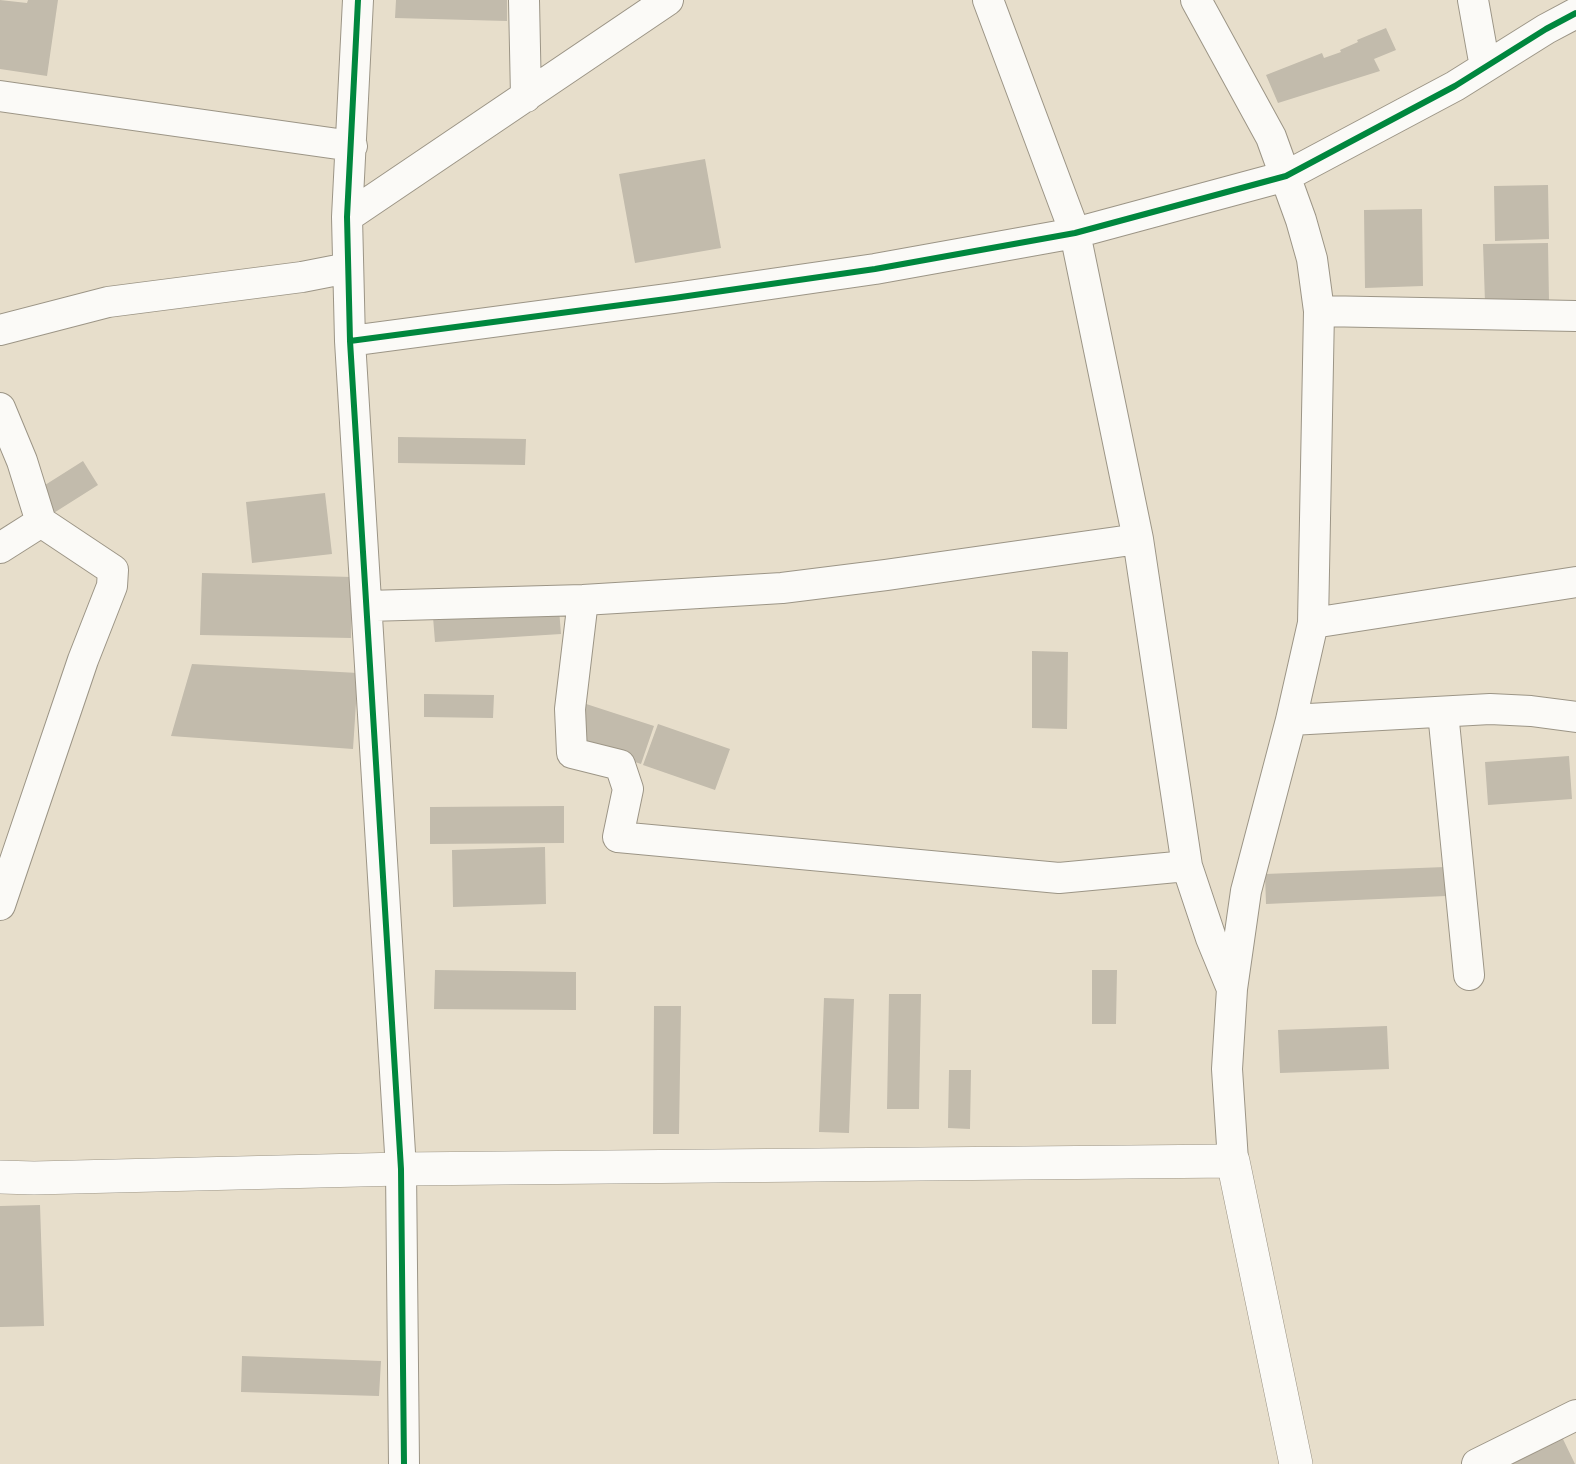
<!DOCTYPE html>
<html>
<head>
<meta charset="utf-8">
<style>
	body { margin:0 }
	canvas { display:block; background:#e7decb }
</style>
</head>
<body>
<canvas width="1576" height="1464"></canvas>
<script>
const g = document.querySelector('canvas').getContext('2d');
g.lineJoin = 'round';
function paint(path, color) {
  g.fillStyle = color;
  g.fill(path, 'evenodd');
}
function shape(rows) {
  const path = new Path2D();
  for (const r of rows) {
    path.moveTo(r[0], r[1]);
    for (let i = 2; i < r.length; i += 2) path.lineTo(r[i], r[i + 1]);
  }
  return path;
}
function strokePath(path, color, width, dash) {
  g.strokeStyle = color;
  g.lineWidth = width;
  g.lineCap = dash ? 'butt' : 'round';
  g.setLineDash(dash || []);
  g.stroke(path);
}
const building = shape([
	[0,0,27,3,28,0,58,0,47,76,0,69],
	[396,0,507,0,507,21,395,18],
	[1386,28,1396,50,1374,59,1380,71,1278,103,1266,75,1322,53,1324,58,1341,52,1340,50,1358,42,1357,40],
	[705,159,721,248,635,263,619,174],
	[1548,185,1549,239,1495,241,1494,186],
	[1422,209,1423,286,1365,288,1364,210],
	[1548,243,1549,301,1485,302,1483,244],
	[398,437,526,439,525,465,398,463],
	[83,461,98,485,49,516,34,492],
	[325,493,332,554,252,563,246,502],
	[202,573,352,577,351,638,200,635],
	[559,609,561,634,435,642,433,617],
	[1032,651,1068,652,1067,729,1032,728],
	[192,664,358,673,353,749,171,736],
	[424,694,494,695,493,718,424,717],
	[577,701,654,726,641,764,564,738],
	[658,724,730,749,715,790,643,765],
	[1569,756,1572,799,1488,805,1485,762],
	[564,806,564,843,430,844,430,807],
	[545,847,546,904,453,907,452,850],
	[1445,867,1446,896,1266,904,1265,874],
	[435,970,576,972,576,1010,434,1009],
	[1092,970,1117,970,1116,1024,1092,1024],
	[889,994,921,994,919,1109,887,1109],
	[824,998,854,999,849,1133,819,1132],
	[654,1006,681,1006,679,1134,653,1134],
	[1387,1026,1389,1069,1280,1073,1278,1030],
	[949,1070,971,1070,970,1129,948,1128],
	[40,1205,44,1326,0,1327,0,1206],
	[242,1356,381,1361,379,1396,241,1392],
	[1562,1437,1575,1464,1506,1464]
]);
const minor = shape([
	[358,0,347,217,350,341,401,1169,404,1464],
	[524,0,526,97],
	[988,0,1075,233,1138,539,1187,866,1211,938,1232,989],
	[1196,0,1271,137,1301,220,1312,259,1319,311,1313,623,1291,720,1246,891,1232,989,1227,1069,1233,1161],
	[1473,0,1485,67],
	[0,96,352,146],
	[347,217,668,0],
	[1319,311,1576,316],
	[0,330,108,302,302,277,348,268],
	[350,341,674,298,875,269,1075,233,1286,176,1455,86,1546,29,1576,13],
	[0,408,22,461,41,522,113,570,112,586,83,660,0,905],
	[0,548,41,522],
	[583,600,570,709,572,753,620,765,628,789,618,837,1059,878,1187,866],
	[367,606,583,600,782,588,886,575,1138,539],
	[1313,623,1576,582],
	[1443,712,1469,975],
	[1291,720,1490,709,1531,711,1576,717],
	[1477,1464,1576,1415]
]);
const major = shape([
	[0,1177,34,1178,401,1169,1233,1161,1296,1464]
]);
const cycleway = shape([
	[358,0,347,217,350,341,401,1169,404,1464],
	[350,341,674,298,875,269,1075,233,1286,176,1455,86,1546,29,1576,13]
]);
paint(building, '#c2bbac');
strokePath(minor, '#9c9586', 32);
strokePath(major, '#9c9586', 34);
strokePath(minor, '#fbfaf7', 30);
strokePath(major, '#fbfaf7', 33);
strokePath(cycleway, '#00873e', 6);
</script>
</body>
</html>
